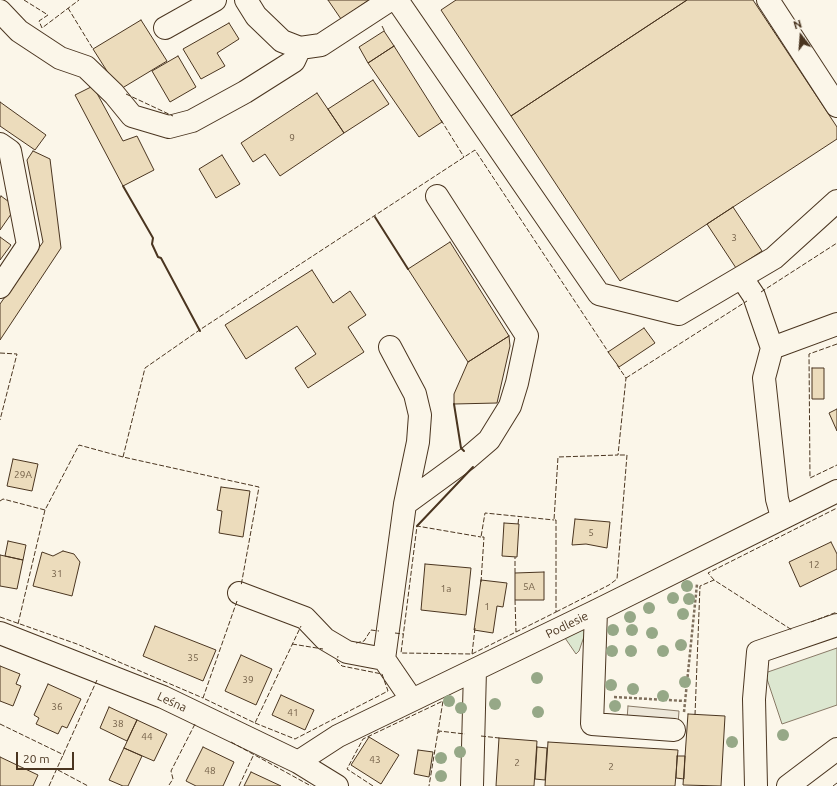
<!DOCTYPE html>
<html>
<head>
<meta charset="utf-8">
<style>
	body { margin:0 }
	#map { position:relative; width:837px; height:786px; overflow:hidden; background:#fbf6e9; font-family:Ubuntu,sans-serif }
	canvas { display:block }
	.north { position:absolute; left:781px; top:16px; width:40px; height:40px; -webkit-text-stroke:3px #fbf6e9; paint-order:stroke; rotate:343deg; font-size:11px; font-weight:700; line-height:16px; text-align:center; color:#4a3520 }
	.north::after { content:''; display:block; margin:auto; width:14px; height:18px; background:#4a3520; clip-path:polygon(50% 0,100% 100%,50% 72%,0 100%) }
	.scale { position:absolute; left:16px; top:752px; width:58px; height:18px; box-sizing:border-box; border:2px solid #4a3520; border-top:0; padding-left:5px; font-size:12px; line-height:14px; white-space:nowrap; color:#4a3520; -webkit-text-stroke:3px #fbf6e9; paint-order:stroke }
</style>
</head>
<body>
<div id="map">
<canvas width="837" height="786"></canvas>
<div class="north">N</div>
<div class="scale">20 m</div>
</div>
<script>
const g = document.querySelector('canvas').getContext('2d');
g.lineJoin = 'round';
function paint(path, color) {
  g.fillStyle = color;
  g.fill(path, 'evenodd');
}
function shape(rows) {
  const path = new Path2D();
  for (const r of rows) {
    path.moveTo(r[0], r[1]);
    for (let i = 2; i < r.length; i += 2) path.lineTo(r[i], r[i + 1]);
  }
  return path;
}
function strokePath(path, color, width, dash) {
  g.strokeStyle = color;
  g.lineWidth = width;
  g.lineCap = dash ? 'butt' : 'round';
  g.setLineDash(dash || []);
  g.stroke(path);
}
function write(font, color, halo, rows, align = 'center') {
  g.font = font + ' Ubuntu,sans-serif';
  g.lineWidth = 3;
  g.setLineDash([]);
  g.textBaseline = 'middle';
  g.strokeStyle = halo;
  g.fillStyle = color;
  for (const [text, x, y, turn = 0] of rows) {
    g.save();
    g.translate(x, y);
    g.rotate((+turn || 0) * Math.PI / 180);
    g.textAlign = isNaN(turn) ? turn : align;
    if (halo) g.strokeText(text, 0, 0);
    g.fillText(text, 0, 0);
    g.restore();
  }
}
const green = shape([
	[585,625,587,628,579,651,576,654,565,638,585,625],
	[837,648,837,705,782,724,765,673,837,648]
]);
const parking = shape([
	[628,706,679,711,678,724,627,719,628,706]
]);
const building = shape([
	[328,0,369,0,341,19,328,0],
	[456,0,687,0,511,116,441,10,456,0],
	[687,0,753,0,837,127,837,139,620,281,511,116,687,0],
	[141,20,167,61,119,90,93,49,141,20],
	[229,23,239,39,217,53,225,66,201,79,183,49,229,23],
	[384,31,394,46,368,63,359,47,384,31],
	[394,46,442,122,419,137,368,63,394,46],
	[178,56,196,87,170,102,152,71,178,56],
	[373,80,389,104,344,133,328,109,373,80],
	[93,86,123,141,137,136,154,170,123,186,75,95,93,86],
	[317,93,344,133,280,176,265,154,253,162,241,143,317,93],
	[0,102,46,135,35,150,0,126,0,102],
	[33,151,50,159,61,248,0,340,0,304,43,242,27,160,33,151],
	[222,155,240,184,216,198,199,169,222,155],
	[1,196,16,207,0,230,0,198,1,196],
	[733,207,762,251,736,268,707,224,733,207],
	[0,237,11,245,0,260,0,237],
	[450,242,509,336,468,362,408,269,450,242],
	[312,270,333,303,350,291,366,315,348,327,364,352,308,388,295,368,316,354,297,326,246,359,225,325,312,270],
	[644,328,655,343,619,367,608,352,644,328],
	[509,336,510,346,497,403,454,404,454,394,468,362,509,336],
	[812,368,824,368,824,399,812,399,812,368],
	[837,409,837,431,829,413,837,409],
	[13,459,38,464,32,491,7,486,13,459],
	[221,487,250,491,243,537,219,533,222,511,217,510,221,487],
	[575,519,610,522,607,548,586,544,572,545,575,519],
	[504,523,519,524,517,557,502,556,504,523],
	[8,541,26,545,23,560,5,556,8,541],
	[831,542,837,554,837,569,800,587,789,562,831,542],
	[63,551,74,554,80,562,72,596,33,586,42,552,53,556,63,551],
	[0,555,23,560,17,589,0,586,0,555],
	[425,564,471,568,466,615,421,610,425,564],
	[544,572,544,600,515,600,515,573,544,572],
	[481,580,507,583,503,607,497,606,493,633,474,630,481,580],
	[155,626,216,650,203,681,143,656,155,626],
	[241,655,272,669,256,705,225,691,241,655],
	[0,666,20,674,16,684,21,686,13,706,0,701,0,666],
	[48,684,81,699,67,728,62,726,58,734,36,724,39,718,34,715,48,684],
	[281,695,314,710,305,730,272,715,281,695],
	[109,707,137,720,127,741,100,728,109,707],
	[688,714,725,716,721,786,683,785,688,714],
	[137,720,167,734,154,761,124,748,137,720],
	[369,737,399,755,381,784,351,765,369,737],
	[499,738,537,741,534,786,496,786,499,738],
	[548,742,678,750,675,786,545,786,548,742],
	[203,747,234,762,223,786,196,786,186,781,203,747],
	[537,747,547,748,545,780,535,779,537,747],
	[124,748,142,756,128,786,123,786,109,780,124,748],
	[418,750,433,752,429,777,414,774,418,750],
	[677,756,685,756,684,779,676,778,677,756],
	[0,757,38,775,33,786,0,786,0,757],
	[251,772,281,786,244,786,251,772]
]);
const path = shape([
	[614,697,685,701],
	[684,712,697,584]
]);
const minor = shape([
	[246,0,256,16,282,41,300,48,321,45,390,0],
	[397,0,599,294,679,314,774,258,837,201],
	[768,0,837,106],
	[0,11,19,31,60,58,86,67,114,94,132,116,169,127,192,121,245,92,294,61,300,48],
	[165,28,215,0],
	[0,144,10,151,28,245,0,287],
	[742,278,754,296,772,348],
	[405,504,468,458,489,440,510,406,517,383,527,336,437,196],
	[782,517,777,499,764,378,772,348,837,324],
	[239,593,305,618,325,639,347,652,384,659,412,700],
	[596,611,592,724,674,730],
	[0,633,163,697,298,762,337,786],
	[384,659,405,504,418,442,420,415,415,394,390,347],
	[298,762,338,736,596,611,837,491],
	[472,786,475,670],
	[756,786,754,699,758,652,837,625],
	[788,786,837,749]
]);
const fence = shape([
	[24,0,48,15,39,21,42,28,79,0],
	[68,8,93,49],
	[382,26,385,32],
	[126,94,173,116],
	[441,120,464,157],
	[761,292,837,243],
	[837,344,809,354,810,478,837,465],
	[0,353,17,354,0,420],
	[626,378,747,301],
	[123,457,145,368,201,329,475,150,609,353],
	[0,501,3,499,45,510,79,445,123,457,259,487,241,586],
	[518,524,519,516],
	[515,573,515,557],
	[714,580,708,573,837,508],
	[481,582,484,537,481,537,485,513,554,520],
	[515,600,516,632],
	[237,601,203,698,255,723,301,626],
	[556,612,609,585,617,579,627,455,618,455],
	[0,617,77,644,203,698],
	[811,622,837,612],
	[18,624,45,510],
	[475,628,472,654,401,653,417,526,481,537],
	[395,633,403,634],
	[356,643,364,641,371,630,379,631],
	[292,644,323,649],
	[472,654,556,612,556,520,554,520,558,457,618,455,626,378,617,365],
	[695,715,700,586,714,580,792,630],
	[255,723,295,739,388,691,382,674,342,666,337,661,338,656],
	[0,724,64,755],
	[439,733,439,731,465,734],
	[481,736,499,738],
	[231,742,311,786],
	[58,770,88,786],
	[169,785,173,779,171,771,195,724],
	[49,786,97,680],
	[239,786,254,754],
	[373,786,347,769,363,739,443,701,429,786],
	[833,786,837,783]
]);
const wall = shape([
	[123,186,153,238,152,244,158,257,161,258,200,331],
	[375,217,408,269],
	[454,404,461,448,464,451],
	[417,526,473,467]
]);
const trees = [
	[687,586],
	[673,598],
	[689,599],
	[649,608],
	[683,614],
	[630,617],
	[613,630],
	[632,630],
	[652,633],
	[681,645],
	[612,651],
	[631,651],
	[663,651],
	[537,678],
	[685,682],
	[611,685],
	[633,689],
	[663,696],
	[449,701],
	[495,704],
	[615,706],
	[461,708],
	[538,712],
	[783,735],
	[732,742],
	[460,752],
	[441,758],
	[441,776]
];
const numberNames = [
	["9",292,138],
	["3",734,238],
	["29A",23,475],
	["5",591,533],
	["12",814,565],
	["31",57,574],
	["5A",529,587],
	["1a",446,589],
	["1",487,607],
	["35",193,658],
	["39",248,680],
	["36",57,707],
	["41",293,713],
	["38",118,724],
	["44",147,737],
	["43",375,760],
	["2",517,763],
	["2",611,767],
	["48",210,771]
];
const streetNames = [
	["Podlesie",567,625,-26],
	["Leśna",172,702,25]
];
paint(green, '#dce7d0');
strokePath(green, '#887966', 1);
paint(parking, '#ede7d9');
strokePath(parking, '#887966', 1);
paint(building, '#ecdcbc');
strokePath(building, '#4a3520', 1);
strokePath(minor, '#4a3520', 24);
strokePath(path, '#7f6f5c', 2.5, [3, 2]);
strokePath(minor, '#fbf6e9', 22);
strokePath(fence, '#4a3520', 1, [5, 2]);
strokePath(wall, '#4a3520', 2);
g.fillStyle = '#96a887';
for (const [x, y] of trees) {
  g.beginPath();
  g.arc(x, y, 6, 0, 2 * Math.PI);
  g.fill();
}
write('10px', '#725f47', null, numberNames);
write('12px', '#4a3520', '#fbf6e9', streetNames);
</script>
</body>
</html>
